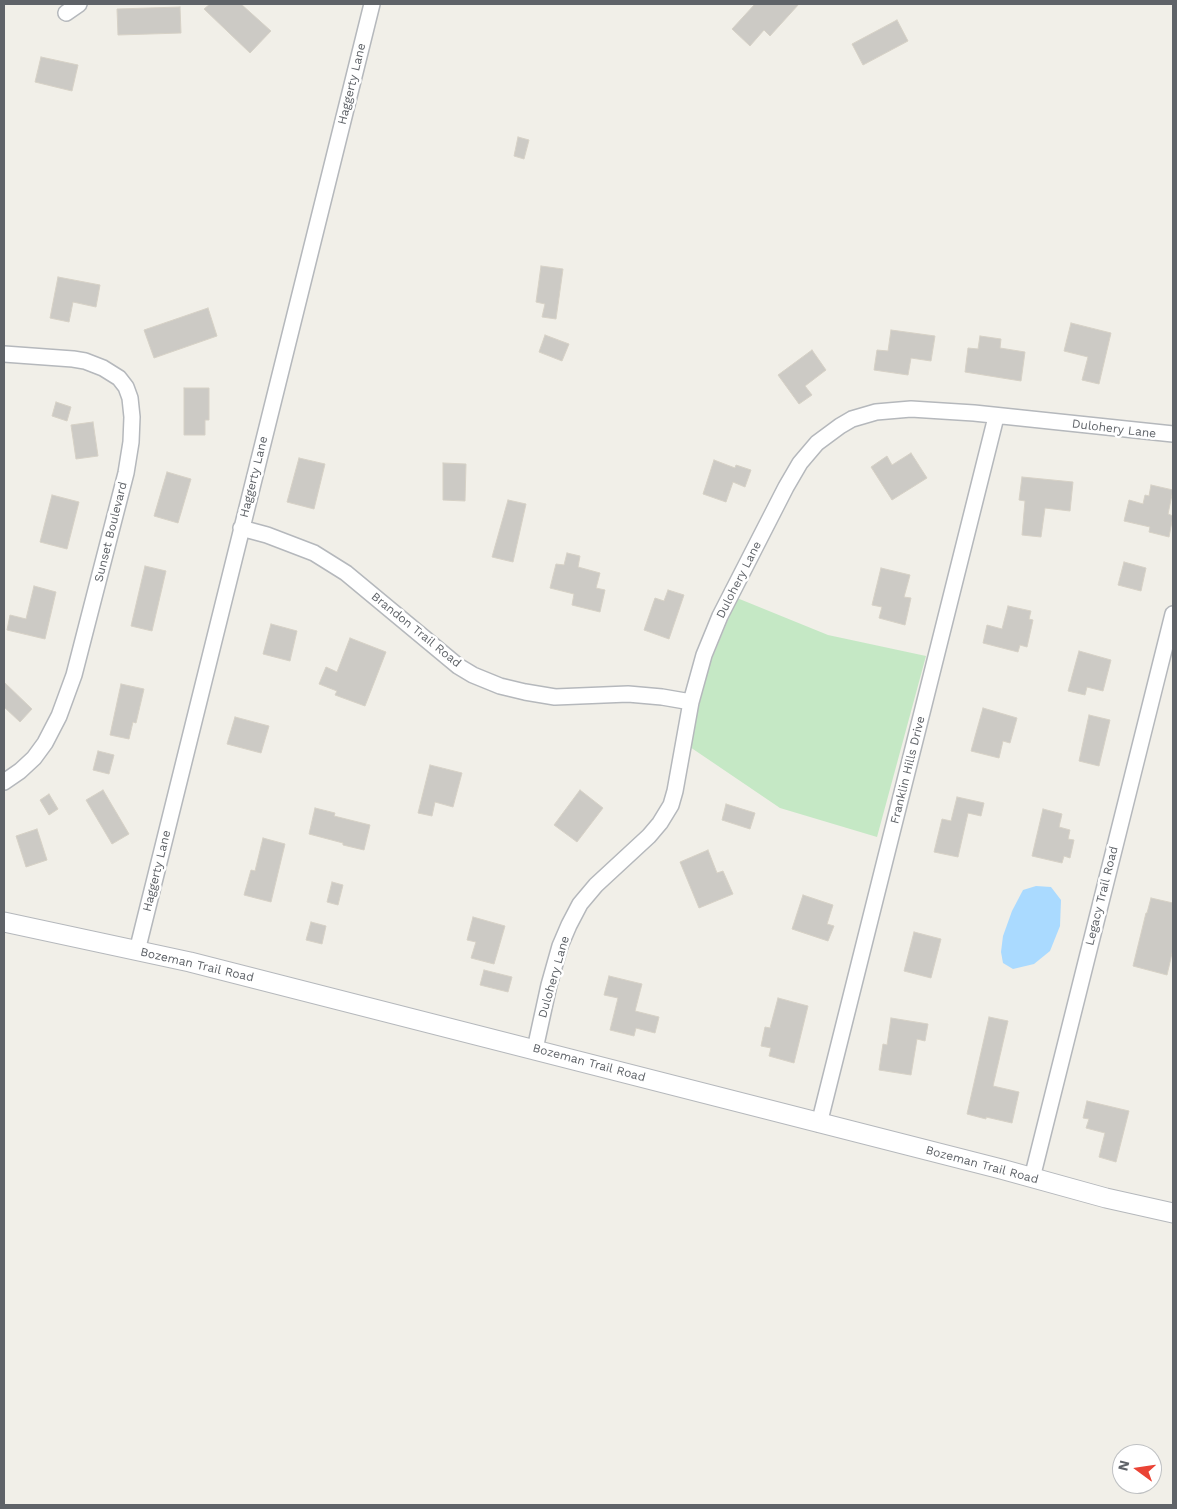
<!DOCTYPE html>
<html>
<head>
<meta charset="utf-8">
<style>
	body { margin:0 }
	#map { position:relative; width:1177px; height:1509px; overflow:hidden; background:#f1efe8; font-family:"Work Sans",sans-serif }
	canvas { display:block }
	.frame { position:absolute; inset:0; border:5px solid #5f6368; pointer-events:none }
	.north { position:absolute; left:1112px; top:1444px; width:50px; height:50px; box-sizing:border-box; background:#fff; border:1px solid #bfc1c3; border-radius:50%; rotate:284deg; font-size:14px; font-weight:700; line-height:20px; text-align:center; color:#5f6368 }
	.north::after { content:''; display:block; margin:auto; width:18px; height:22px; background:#ea4335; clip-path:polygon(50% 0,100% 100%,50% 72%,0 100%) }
</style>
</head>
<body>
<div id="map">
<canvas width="1177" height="1509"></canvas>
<div class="frame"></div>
<div class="north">N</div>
</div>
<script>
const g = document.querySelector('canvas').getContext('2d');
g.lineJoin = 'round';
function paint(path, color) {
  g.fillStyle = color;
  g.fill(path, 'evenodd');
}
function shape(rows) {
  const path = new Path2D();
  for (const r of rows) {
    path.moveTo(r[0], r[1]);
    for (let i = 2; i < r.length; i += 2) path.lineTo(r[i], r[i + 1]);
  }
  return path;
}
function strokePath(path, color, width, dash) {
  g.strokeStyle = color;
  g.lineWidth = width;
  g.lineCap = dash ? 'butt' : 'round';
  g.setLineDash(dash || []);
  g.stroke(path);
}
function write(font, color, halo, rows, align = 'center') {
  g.font = font + ' "Work Sans",sans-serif';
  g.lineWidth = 5;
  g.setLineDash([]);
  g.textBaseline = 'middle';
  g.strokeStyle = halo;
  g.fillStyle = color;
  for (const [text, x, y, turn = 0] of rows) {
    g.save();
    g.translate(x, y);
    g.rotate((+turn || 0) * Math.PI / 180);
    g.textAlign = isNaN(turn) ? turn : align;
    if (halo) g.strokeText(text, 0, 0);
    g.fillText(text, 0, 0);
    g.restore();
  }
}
const green = shape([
	[737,598,828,635,926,656,877,837,780,808,690,747,706,673]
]);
const water = shape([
	[1036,886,1051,887,1061,900,1060,926,1050,951,1034,964,1013,969,1003,963,1001,952,1003,936,1012,911,1023,890]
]);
const building = shape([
	[210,4,241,4,271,31,250,53,204,9,210,4],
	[755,4,799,4,770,36,764,30,750,46,732,29,755,4],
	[180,7,181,33,118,35,117,9,180,7],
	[897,20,908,41,863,65,852,44,897,20],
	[41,57,78,65,72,91,35,82,41,57],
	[518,137,529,140,524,159,514,156,518,137],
	[541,266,563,269,556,319,542,317,545,304,536,302,541,266],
	[58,277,100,285,96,307,73,302,69,322,50,318,58,277],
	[208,308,217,336,154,358,144,330,208,308],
	[1071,323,1111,333,1099,384,1082,380,1088,357,1064,351,1071,323],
	[891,330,935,336,931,361,911,358,908,375,874,370,877,350,888,351,891,330],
	[545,335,569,344,562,361,539,352,545,335],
	[980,336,1001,339,1000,348,1025,352,1021,381,965,372,968,348,978,349,980,336],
	[812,350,826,370,805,386,812,395,799,404,778,375,812,350],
	[184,388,209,388,209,420,205,420,205,435,184,435,184,388],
	[56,402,71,407,67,421,52,416,56,402],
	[93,422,98,456,76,459,71,425,93,422],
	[911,453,927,478,892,500,871,467,887,456,892,465,911,453],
	[299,458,325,464,314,509,287,502,299,458],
	[714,460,735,468,736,465,751,470,745,487,733,482,726,502,703,494,714,460],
	[443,463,466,464,465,501,443,500,443,463],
	[167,472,191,479,178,523,154,516,167,472],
	[1022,477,1073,482,1070,511,1045,508,1041,537,1022,535,1025,501,1019,500,1022,477],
	[1151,485,1173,490,1168,514,1173,516,1169,537,1149,532,1150,527,1124,521,1129,500,1143,504,1145,495,1149,496,1151,485],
	[52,495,79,502,67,549,40,542,52,495],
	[508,500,526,504,513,562,492,557,508,500],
	[567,553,580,556,578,567,600,573,596,588,605,590,600,612,572,605,574,594,550,588,556,564,564,565,567,553],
	[1124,562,1146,568,1141,591,1118,585,1124,562],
	[145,566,166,571,152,631,131,626,145,566],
	[881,568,910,575,904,597,911,598,905,625,879,618,882,607,872,605,881,568],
	[34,586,56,592,45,639,7,630,10,615,26,619,34,586],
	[668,590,684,595,669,639,644,630,655,598,664,601,668,590],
	[1008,606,1031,611,1029,619,1033,620,1027,647,1020,645,1018,652,983,643,987,625,1002,629,1008,606],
	[271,624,297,631,290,661,263,654,271,624],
	[350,638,386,652,365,706,335,695,337,691,319,684,326,667,337,672,350,638],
	[1079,651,1111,660,1103,691,1087,687,1085,695,1068,691,1079,651],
	[4,682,32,709,20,722,4,707,4,682],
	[121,684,144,689,136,723,133,722,129,739,110,735,121,684],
	[983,708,1017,718,1010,743,1003,741,999,758,971,751,983,708],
	[1089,715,1110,720,1099,766,1079,761,1089,715],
	[235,717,269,726,261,753,227,744,235,717],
	[98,751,114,755,109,774,93,770,98,751],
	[430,765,462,773,453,807,435,802,432,816,418,813,430,765],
	[103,790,129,834,112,844,86,800,103,790],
	[580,790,603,808,577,842,554,825,580,790],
	[49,794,58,809,49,815,40,800,49,794],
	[957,797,984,803,981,816,968,813,958,857,934,852,942,819,951,821,957,797],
	[726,804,755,813,750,829,722,820,726,804],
	[315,808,335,813,334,816,370,825,364,850,343,845,343,843,309,834,315,808],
	[1043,809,1062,814,1059,827,1070,830,1068,839,1074,840,1070,858,1064,856,1062,863,1032,856,1043,809],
	[37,829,47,860,26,867,16,836,37,829],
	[263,838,285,844,271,902,244,895,251,870,255,871,263,838],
	[708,850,717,873,723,871,733,894,699,908,680,862,708,850],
	[332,882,343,885,338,905,327,902,332,882],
	[803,895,833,905,827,924,834,926,828,941,792,929,803,895],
	[1151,898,1173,903,1173,949,1167,975,1133,966,1146,913,1147,913,1151,898],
	[473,917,505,926,494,964,471,958,476,942,467,940,473,917],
	[311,922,326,926,322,944,306,940,311,922],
	[914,932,941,939,931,978,904,971,914,932],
	[484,970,512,977,508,992,480,985,484,970],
	[609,976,642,984,635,1011,659,1017,655,1033,636,1028,634,1036,610,1030,618,998,604,995,609,976],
	[778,998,808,1006,794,1063,769,1056,771,1048,761,1046,765,1027,770,1028,778,998],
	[989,1017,1008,1021,993,1086,1019,1092,1012,1123,986,1117,986,1119,967,1114,989,1017],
	[891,1018,928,1024,925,1041,917,1039,911,1075,879,1070,883,1044,887,1045,891,1018],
	[1087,1101,1129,1111,1116,1162,1099,1157,1105,1133,1086,1128,1089,1119,1083,1118,1087,1101]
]);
const minor = shape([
	[66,13,79,4],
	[4,354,73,359,85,361,103,368,119,378,126,387,130,398,132,417,131,442,126,473,74,675,59,716,45,743,34,758,20,771,4,782],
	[241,528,267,535,314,553,346,573,458,666,473,675,500,686,525,692,555,697,628,694,662,697,691,702],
	[137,951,372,4],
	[535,1049,549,985,560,946,569,925,580,904,596,885,649,836,660,823,671,805,675,791,691,702,704,655,720,616,786,487,800,463,817,443,840,426,852,419,876,412,911,409,974,413,1173,434],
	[819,1124,996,417],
	[1032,1178,1173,614]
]);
const tertiary = shape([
	[4,922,190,962,1001,1169,1106,1198,1173,1213]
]);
const streetNames = [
	["Haggerty Lane",352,84,-76],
	["Dulohery Lane",1114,429,7],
	["Haggerty Lane",254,477,-76],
	["Sunset Boulevard",111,532,-76],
	["Dulohery Lane",739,580,-63],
	["Brandon Trail Road",416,630,39],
	["Franklin Hills Drive",908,770,-76],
	["Haggerty Lane",157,871,-76],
	["Legacy Trail Road",1102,896,-76],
	["Bozeman Trail Road",197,965,13],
	["Dulohery Lane",554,977,-74],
	["Bozeman Trail Road",589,1063,15],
	["Bozeman Trail Road",982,1165,15]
];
paint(green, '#c5e8c5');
paint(water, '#aadaff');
paint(building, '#cccac5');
strokePath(building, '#d6d1c6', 1);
strokePath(minor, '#b5b8bc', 18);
strokePath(tertiary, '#b5b8bc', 21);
strokePath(minor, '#fff', 15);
strokePath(tertiary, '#fff', 19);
write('12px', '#5f6368', '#fff', streetNames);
</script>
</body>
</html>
